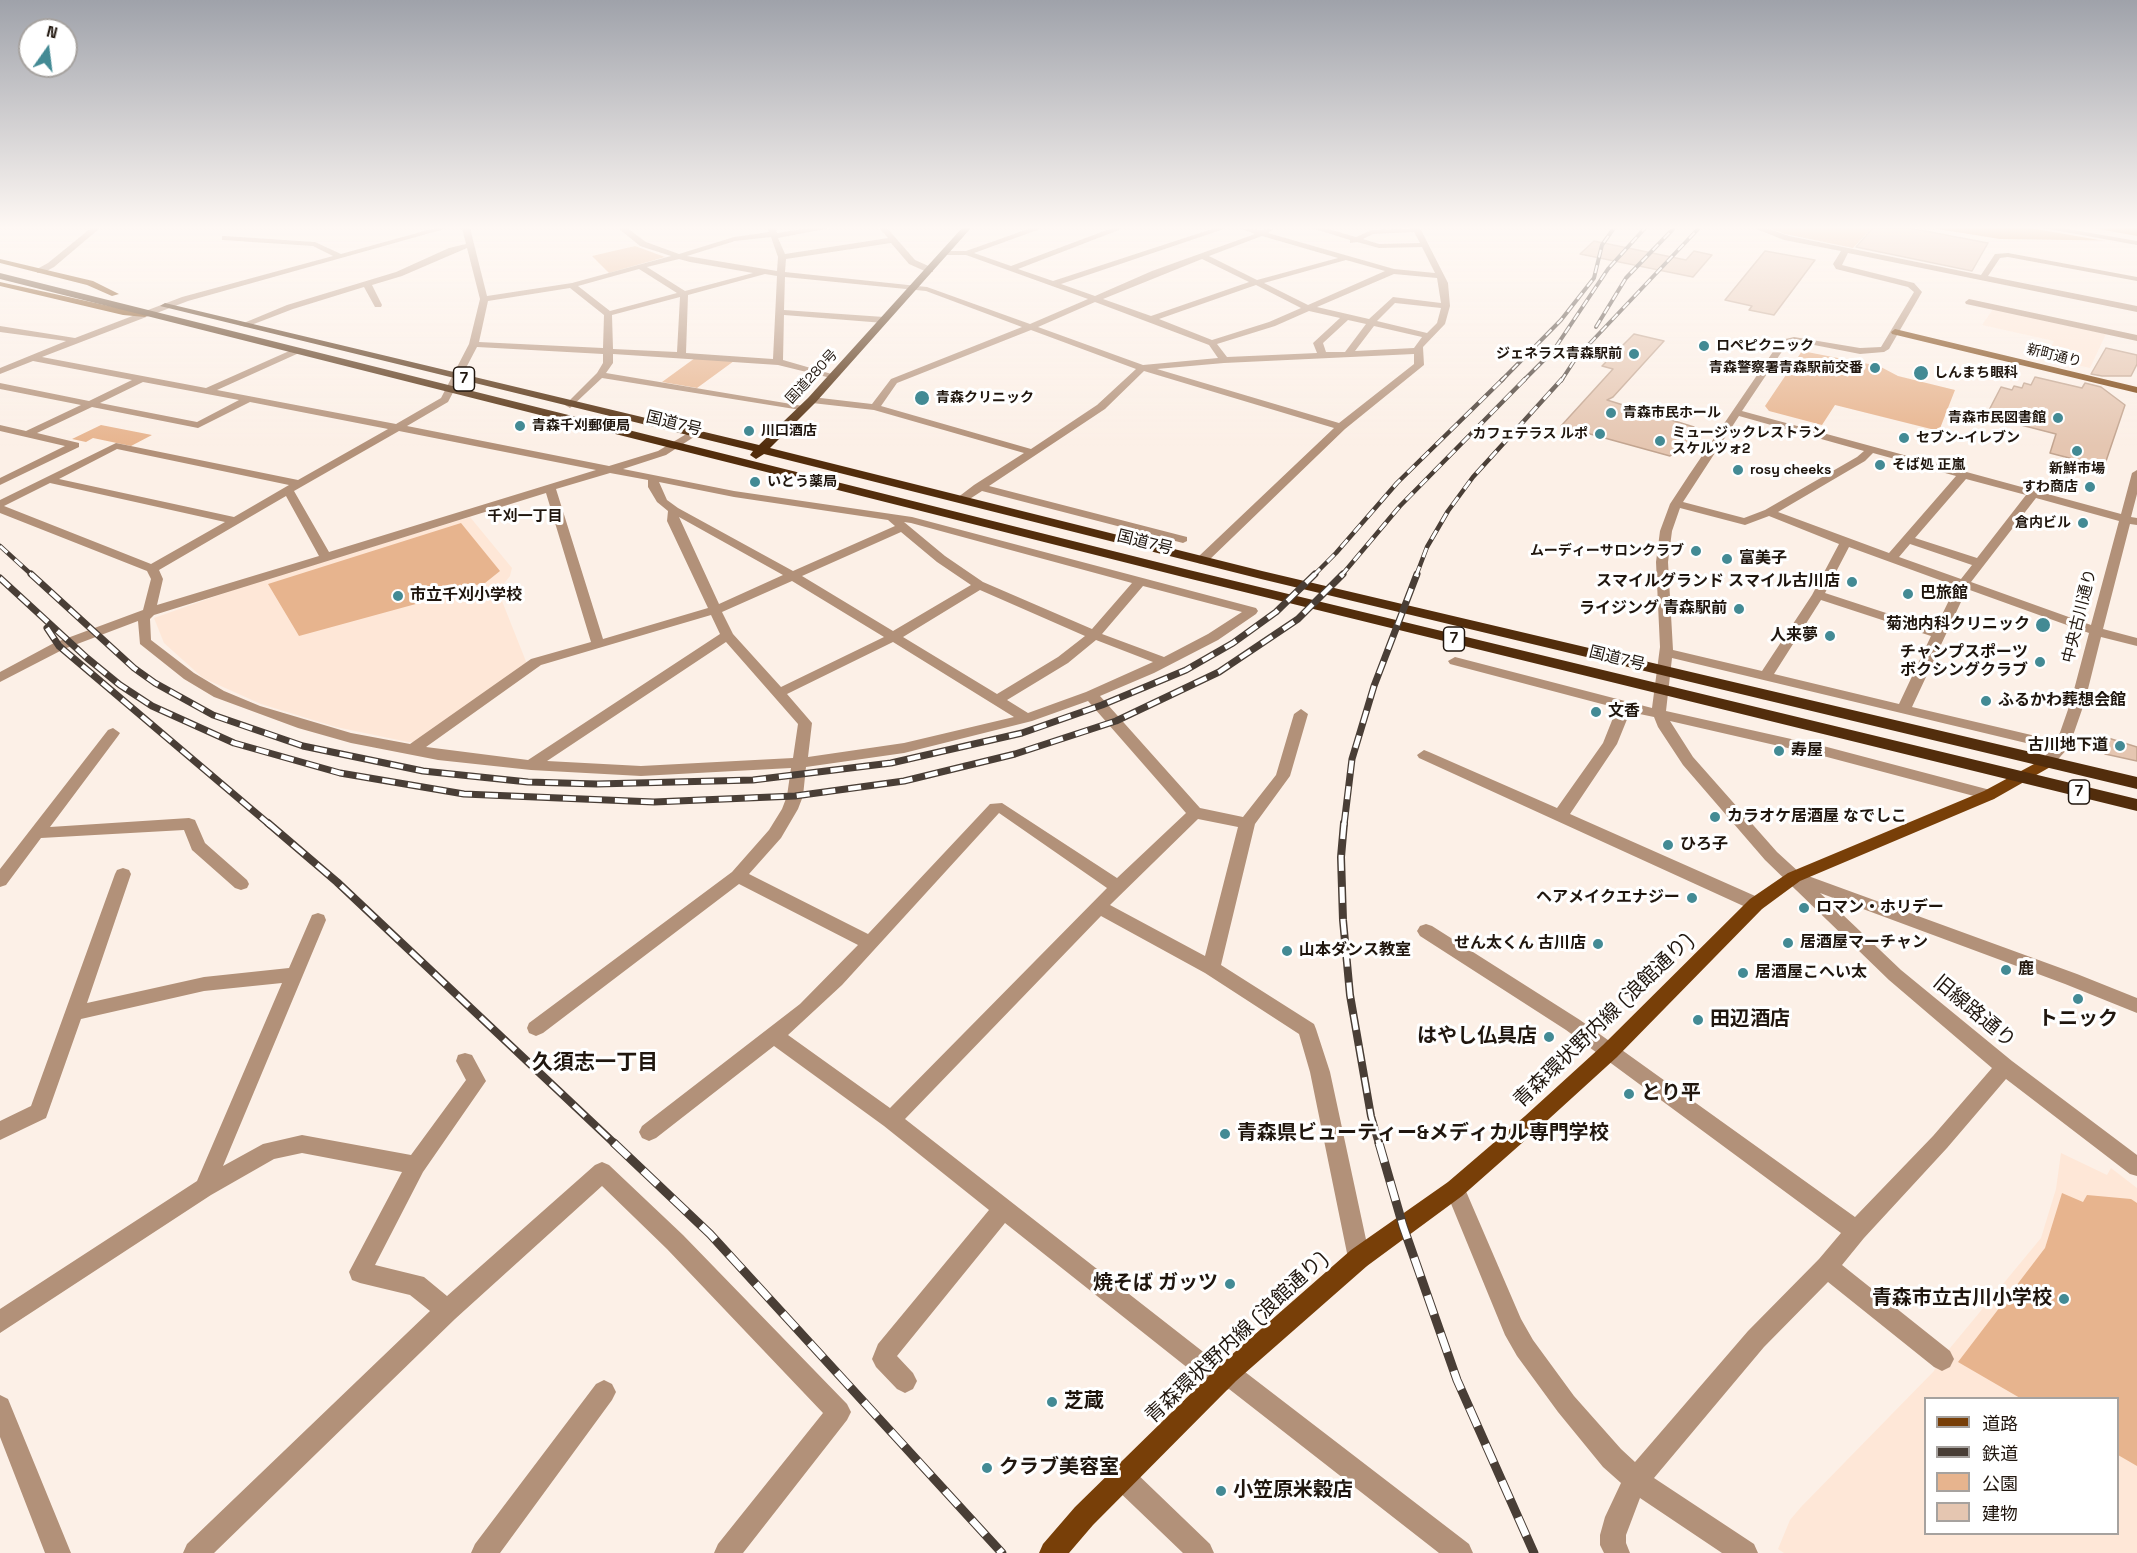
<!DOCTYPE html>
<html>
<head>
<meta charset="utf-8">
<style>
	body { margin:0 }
	#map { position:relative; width:2137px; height:1553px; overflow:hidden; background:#fcf0e7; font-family:"Space Grotesk","Noto Sans JP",sans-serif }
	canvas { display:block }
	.legend { position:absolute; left:1924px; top:1397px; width:195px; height:138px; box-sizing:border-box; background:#fff; border:2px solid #a6a29f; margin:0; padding:8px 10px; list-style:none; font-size:18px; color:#20160e }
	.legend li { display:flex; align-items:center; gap:12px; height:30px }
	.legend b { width:30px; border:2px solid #a6a29f }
	.north { position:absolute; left:18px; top:18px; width:60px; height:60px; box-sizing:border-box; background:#fff; border:2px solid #a6a29f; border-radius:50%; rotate:14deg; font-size:16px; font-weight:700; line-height:24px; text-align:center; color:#20160e }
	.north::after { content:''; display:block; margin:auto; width:21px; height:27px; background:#438a94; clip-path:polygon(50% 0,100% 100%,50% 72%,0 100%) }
</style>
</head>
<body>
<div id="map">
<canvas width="2137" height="1553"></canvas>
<ul class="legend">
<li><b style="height:8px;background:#783f08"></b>道路</li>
<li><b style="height:8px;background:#493e36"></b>鉄道</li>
<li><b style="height:16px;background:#e7b48e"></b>公園</li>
<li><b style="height:16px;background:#e5c6b1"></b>建物</li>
</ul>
<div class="north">N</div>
</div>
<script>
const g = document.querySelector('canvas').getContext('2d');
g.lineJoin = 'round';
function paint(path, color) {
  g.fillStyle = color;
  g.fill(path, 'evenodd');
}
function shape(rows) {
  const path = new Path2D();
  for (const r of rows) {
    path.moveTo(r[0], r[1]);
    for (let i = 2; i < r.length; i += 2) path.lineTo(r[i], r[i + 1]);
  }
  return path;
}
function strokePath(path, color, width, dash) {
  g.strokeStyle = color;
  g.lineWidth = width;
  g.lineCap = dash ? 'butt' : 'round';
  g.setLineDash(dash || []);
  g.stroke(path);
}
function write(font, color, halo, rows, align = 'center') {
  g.font = font + ' "Space Grotesk","Noto Sans JP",sans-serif';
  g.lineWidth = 6;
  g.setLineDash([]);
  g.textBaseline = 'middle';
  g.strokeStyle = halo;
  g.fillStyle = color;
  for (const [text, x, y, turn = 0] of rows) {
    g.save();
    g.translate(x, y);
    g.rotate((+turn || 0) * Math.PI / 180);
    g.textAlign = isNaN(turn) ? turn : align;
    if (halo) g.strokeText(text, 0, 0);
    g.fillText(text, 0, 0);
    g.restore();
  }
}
const built = shape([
	[1993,309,2106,334,2090,368,2045,358,2054,341,1982,325],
	[470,517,512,568,510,576,498,591,527,664,418,742,408,742,336,727,261,704,203,678,164,643,154,618,253,583],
	[2061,1153,2107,1175,2111,1168,2137,1188,2137,1553,1784,1553,1778,1549,1790,1520,1801,1507,1934,1371,1936,1365,2041,1238,2056,1189],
	[1926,1398,2118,1398,2118,1534,1926,1534]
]);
const green = shape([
	[1770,228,1872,228,1853,248,1785,234],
	[635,246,665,257,609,273,592,256],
	[1802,351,1879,366,1898,376,1955,390,1939,431,1835,405,1822,425,1769,411,1765,406],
	[695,358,734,361,697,388,662,382],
	[101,425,152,435,131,446,93,438,86,442,72,439],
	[461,523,500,571,485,583,468,587,467,590,299,636,268,584],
	[2062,1193,2083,1202,2087,1195,2131,1199,2137,1203,2137,1466,2118,1455,2118,1398,2020,1398,1958,1362,2045,1248]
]);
const water = shape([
	[1931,228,2137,228,2137,241,2000,239]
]);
const pier = shape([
	[2030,228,2093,228,2137,236,2137,244,2122,244]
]);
const building = shape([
	[1873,228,1909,228,1988,243,1972,271,1856,247,1873,228],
	[1594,241,1686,260,1694,251,1712,255,1693,277,1580,254,1594,241],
	[1765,251,1815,260,1774,315,1749,310,1752,306,1725,300,1765,251],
	[1634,334,1664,341,1613,397,1607,400,1694,427,1693,439,1670,456,1561,426,1613,369,1602,366,1634,334],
	[2106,348,2137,355,2137,364,2131,376,2102,376,2091,374,2106,348],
	[2035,377,2082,388,2085,383,2101,387,2125,405,2104,467,2050,453,2056,434,1986,416,2001,387,2012,390,2014,386,2022,388,2024,383,2031,385,2035,377],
	[2105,737,2137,747,2137,761,2105,754,2105,737]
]);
const minor = shape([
	[91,228,100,228,54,267,43,273,37,273,37,269,48,263,91,228],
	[435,228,448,228,188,301,42,357,206,388,296,348,299,349,299,353,217,390,396,424,441,398,469,344,480,299,467,248,402,276,372,285,382,305,381,307,375,307,364,287,293,309,246,327,239,325,287,305,396,272,449,248,466,244,462,228,470,228,487,296,572,283,671,256,640,246,618,228,627,228,646,242,679,254,734,237,769,232,767,228,775,228,777,233,810,228,830,228,778,238,785,254,888,238,879,228,887,228,915,260,933,268,933,272,927,272,909,264,891,243,786,259,785,272,927,287,1030,324,1088,299,966,255,941,255,941,251,966,251,1031,228,1043,228,974,253,1011,266,1112,228,1124,228,1018,269,1053,281,1215,228,1227,228,1061,284,1095,296,1152,271,1255,234,1240,228,1261,230,1275,228,1268,233,1394,269,1435,273,1422,247,1379,248,1357,242,1350,243,1350,240,1312,228,1325,228,1356,237,1372,230,1420,228,1448,283,1450,306,1445,324,1423,347,1424,365,1345,429,1206,563,1202,564,1198,563,1198,557,1334,428,1144,371,1105,409,989,486,1187,537,1187,541,1183,543,982,491,965,502,957,502,957,498,974,485,1024,453,874,410,812,403,807,400,812,397,872,404,891,379,1022,327,926,291,785,277,784,310,884,317,888,320,884,323,784,315,783,360,835,375,835,379,778,365,613,354,613,363,606,373,803,406,807,407,807,411,602,378,570,408,565,405,597,373,603,363,603,354,477,347,448,402,407,426,609,466,658,451,693,430,698,433,697,435,666,455,623,469,734,491,912,517,1256,608,1258,611,1256,614,1218,640,1154,673,1100,696,1200,808,1243,817,1276,775,1294,714,1301,709,1308,714,1290,776,1255,824,1221,965,1314,1024,1316,1029,1330,1072,1370,1258,1367,1266,1359,1269,1351,1266,1348,1258,1310,1072,1299,1034,1205,973,1101,916,905,1119,1220,1365,1228,1361,1236,1365,1469,1544,1473,1553,1439,1553,1229,1389,1221,1392,1213,1388,1005,1223,897,1356,913,1373,917,1381,913,1389,905,1393,897,1389,876,1367,872,1359,878,1344,989,1210,884,1126,774,1046,656,1138,649,1141,642,1138,639,1132,642,1126,800,1004,858,945,739,884,543,1033,536,1036,529,1033,527,1028,529,1023,732,872,769,830,782,809,787,796,791,768,641,776,531,770,438,760,351,743,298,728,214,697,184,679,140,644,138,621,64,649,0,682,0,672,54,643,143,610,151,579,147,571,0,513,0,500,116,443,298,480,388,429,250,402,198,428,92,407,37,433,79,443,79,447,0,485,0,478,65,446,0,431,0,425,26,431,81,405,0,389,0,383,89,401,132,380,33,361,0,374,0,368,66,341,0,332,0,326,75,338,182,297,333,256,313,246,222,240,222,236,225,236,315,242,341,254,435,228],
	[1414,232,1420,243,1379,244,1363,239,1373,234,1414,232],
	[1262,236,1338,258,1257,280,1209,256,1262,236],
	[771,237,778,257,777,271,687,256,735,241,771,237],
	[679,259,690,262,753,273,685,291,647,267,679,259],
	[1202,259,1249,282,1151,316,1103,299,1202,259],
	[1346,260,1385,271,1308,305,1264,283,1346,260],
	[639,269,677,293,610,311,578,286,639,269],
	[765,274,777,276,773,359,686,353,688,295,765,274],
	[1394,274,1437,278,1441,303,1393,297,1369,319,1317,307,1394,274],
	[1256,285,1301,308,1269,322,1212,340,1159,319,1256,285],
	[570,288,604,315,603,348,479,342,488,301,570,288],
	[680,297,677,352,613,349,612,315,680,297],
	[1095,302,1209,345,1218,358,1143,365,1038,327,1095,302],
	[1395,303,1441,308,1437,323,1427,333,1377,321,1395,303],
	[1309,311,1340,318,1313,343,1317,353,1227,357,1217,344,1275,326,1309,311],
	[1348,320,1366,324,1345,352,1326,352,1323,343,1348,320],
	[1374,326,1422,337,1414,348,1355,351,1374,326],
	[1031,330,1136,369,1097,405,1031,449,881,406,897,383,1031,330],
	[1414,354,1414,364,1339,423,1157,369,1224,363,1414,354],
	[143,382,239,400,197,422,100,403,143,382],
	[399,431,596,470,329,552,294,491,399,431],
	[117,449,289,485,234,517,59,479,117,449],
	[610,473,648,480,648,487,657,502,668,511,667,521,708,608,603,639,556,489,610,473],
	[659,482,734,497,888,520,895,526,793,571,678,508,667,500,659,482],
	[50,483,225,522,151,564,4,506,50,483],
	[546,493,591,642,531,659,410,744,351,733,260,706,224,691,194,673,151,640,150,619,154,615,546,493],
	[286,496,319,556,157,605,163,579,159,570,286,496],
	[679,517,783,575,719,604,679,517],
	[904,522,911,523,1132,583,1092,629,983,582,945,556,904,522],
	[901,532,937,562,971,585,893,631,802,576,901,532],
	[792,581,884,637,781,687,733,634,722,612,792,581],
	[1143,586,1242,612,1208,634,1164,657,1102,634,1143,586],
	[980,590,1085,636,1058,657,997,694,903,637,980,590],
	[711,615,720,634,528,760,426,747,541,665,711,615],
	[1096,640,1153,662,1086,692,1028,713,1007,700,1068,663,1096,640],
	[726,642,798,724,793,758,641,766,547,761,726,642],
	[893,642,1014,717,904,743,808,757,812,723,787,694,893,642],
	[1088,701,1186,813,1117,878,1002,803,990,804,868,934,749,874,781,838,798,809,803,796,806,767,904,753,1032,721,1088,701],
	[999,813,1107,888,890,1108,788,1035,842,985,999,813],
	[1198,819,1238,827,1205,956,1110,905,1198,819],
	[1754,228,1766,228,1789,236,1981,275,1995,254,2008,253,2137,277,2137,281,2008,257,2000,258,1988,276,2137,306,2137,312,1848,253,1842,265,1914,283,1922,292,1889,349,1884,352,1860,354,1809,344,1787,344,1742,411,2121,514,2132,473,2137,470,2137,494,2131,517,2137,518,2137,525,2130,524,2103,629,2137,638,2137,646,2101,637,2085,701,2069,747,2052,766,2047,767,2040,762,2051,749,1672,658,1666,711,1827,747,1994,791,1997,795,1994,799,1989,800,1827,757,1670,721,1693,757,1777,852,1800,873,2077,974,2137,998,2137,1013,2065,984,1820,893,1901,970,2012,1061,2137,1155,2137,1176,2130,1174,2006,1079,1947,1148,1864,1238,1842,1265,1950,1351,1954,1359,1950,1367,1942,1371,1934,1367,1828,1282,1764,1347,1654,1478,1754,1544,1758,1553,1722,1553,1640,1498,1626,1535,1626,1543,1630,1553,1604,1553,1600,1545,1600,1535,1605,1517,1621,1483,1603,1467,1558,1412,1517,1356,1505,1335,1445,1189,1448,1182,1455,1179,1462,1182,1521,1319,1533,1340,1574,1396,1621,1449,1635,1462,1748,1331,1819,1259,1841,1233,1566,1030,1420,936,1417,931,1420,926,1426,924,1432,926,1580,1020,1855,1217,1933,1136,1992,1068,1889,980,1765,860,1683,765,1658,727,1654,717,1630,712,1617,744,1570,814,1762,899,1764,904,1762,909,1756,910,1750,909,1419,758,1417,755,1424,750,1429,752,1557,808,1603,743,1617,708,1450,664,1448,661,1455,657,1652,708,1660,647,1656,562,1660,531,1670,504,1689,475,1781,340,1794,337,1860,348,1881,347,1914,292,1908,287,1836,269,1833,264,1841,251,1784,240,1754,228],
	[1739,416,1864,451,1857,457,1765,510,1744,518,1683,502,1739,416],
	[1873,453,1956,476,1889,553,1778,512,1865,461,1873,453],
	[1966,479,2026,495,1977,558,1915,538,1966,479],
	[2036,498,2119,521,2091,625,1971,582,2036,498],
	[1680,508,1745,525,1769,516,1839,544,1812,595,1762,671,1673,650,1668,562,1672,531,1680,508],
	[1910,544,1972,565,1961,579,1899,557,1910,544],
	[1849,547,1956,586,1935,629,1825,593,1849,547],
	[1967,589,2089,633,2071,701,2057,741,1912,707,1967,589],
	[1821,600,1931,636,1899,704,1774,674,1821,600],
	[2043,228,2062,228,2137,241,2137,245,2043,228],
	[1969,299,2137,335,2137,341,1966,304,1965,302,1969,299],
	[113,728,120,733,118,736,50,827,189,818,195,820,205,843,247,880,249,884,247,888,241,890,235,888,192,850,184,830,41,838,6,885,0,887,0,869,108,730,113,728],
	[123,868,129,870,131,874,87,1003,204,977,289,968,312,915,318,913,324,915,326,920,223,1166,263,1144,302,1135,411,1155,466,1080,456,1061,458,1055,465,1053,472,1055,486,1081,423,1172,375,1265,424,1277,447,1296,595,1165,602,1162,609,1165,683,1235,847,1404,851,1412,847,1420,743,1553,714,1553,718,1544,823,1413,667,1249,602,1186,455,1319,214,1553,183,1553,187,1544,430,1311,410,1295,360,1283,352,1280,349,1272,402,1172,302,1153,274,1159,211,1195,0,1333,0,1309,197,1181,282,983,204,991,81,1019,46,1118,0,1140,0,1121,31,1106,115,874,117,870,123,868],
	[604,1380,612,1384,616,1392,612,1400,500,1553,471,1553,475,1544,596,1384,604,1380],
	[0,1395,8,1399,71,1553,45,1553,0,1437,0,1395],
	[1122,1465,1131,1468,1210,1544,1214,1553,1183,1553,1113,1486,1110,1477,1113,1468,1122,1465]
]);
const major = shape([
	[0,259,93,281,119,294,112,296,87,285,0,263,0,259],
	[0,282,123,309,145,311,149,314,145,317,123,315,0,286,0,282],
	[1895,329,2137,387,2137,393,1892,334,1891,332,1895,329],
	[2047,757,2054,762,2052,766,1994,799,1800,881,1762,909,1617,1057,1539,1128,1462,1196,1367,1266,1236,1381,1093,1525,1069,1553,1039,1553,1043,1544,1075,1507,1220,1365,1351,1250,1448,1182,1525,1116,1603,1045,1750,899,1788,873,1984,791,2047,757]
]);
const highway = shape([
	[962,228,971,228,816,402,770,448,1262,571,2137,777,2137,789,1261,579,764,454,756,459,750,455,753,451,160,306,165,303,759,445,808,398,962,228],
	[0,273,1189,570,2137,799,2137,811,1183,577,0,279,0,273]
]);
const railFar4 = shape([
	[1596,327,1626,278,1674,228],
	[1501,381,1561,320,1594,278,1602,245,1614,228],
	[1523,381,1553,351,1608,269,1645,228],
	[1561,381,1576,358,1699,228]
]);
const railFar3 = shape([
	[0,546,33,576],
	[1313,576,1336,553,1397,483,1503,379],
	[1341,576,1400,506,1525,379],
	[1416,576,1427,547,1448,511,1473,477,1562,379]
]);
const railFar2 = shape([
	[31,574,134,668,155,683,213,715,303,746,423,771,528,782,597,784,753,780,891,763,1022,733,1102,705,1186,670,1233,643,1276,612,1315,574],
	[0,578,87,658,120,685,152,706,234,743,340,773,464,794,654,802,795,796,904,781,1015,754,1116,721,1219,672,1298,619,1343,574],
	[47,628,59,646,270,825],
	[1344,825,1352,759,1374,686,1417,574]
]);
const railFar1 = shape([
	[268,823,337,882,615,1144],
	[1344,823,1341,857,1343,920,1350,995,1371,1116,1379,1144]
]);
const rail = shape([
	[614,1143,710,1234,1002,1553],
	[1379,1143,1403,1226,1457,1380,1534,1553]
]);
const markers = [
	[1704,346,6,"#438a94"],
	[1634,354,6,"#438a94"],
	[1875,368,6,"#438a94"],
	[1921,373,8,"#438a94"],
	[922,398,8,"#438a94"],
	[1611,413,6,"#438a94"],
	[2058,418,6,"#438a94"],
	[520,426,6,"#438a94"],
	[749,431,6,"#438a94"],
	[1600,434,6,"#438a94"],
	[1904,438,6,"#438a94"],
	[1660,441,6,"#438a94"],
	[2077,451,6,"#438a94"],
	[1880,465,6,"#438a94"],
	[1738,470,6,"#438a94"],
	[755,482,6,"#438a94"],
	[2090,487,6,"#438a94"],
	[2083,523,6,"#438a94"],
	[1696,551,6,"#438a94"],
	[1727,559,6,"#438a94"],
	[1852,582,6,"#438a94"],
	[1908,594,6,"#438a94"],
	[398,596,6,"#438a94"],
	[1739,609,6,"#438a94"],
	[2043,625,8,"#438a94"],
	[1830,636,6,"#438a94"],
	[2040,662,6,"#438a94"],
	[1986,701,6,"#438a94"],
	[1596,712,6,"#438a94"],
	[2120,746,6,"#438a94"],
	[1779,751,6,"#438a94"],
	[1715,817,6,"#438a94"],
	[1668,845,6,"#438a94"],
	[1692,898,6,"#438a94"],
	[1804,908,6,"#438a94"],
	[1788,943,6,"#438a94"],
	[1598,944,6,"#438a94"],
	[1287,951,6,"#438a94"],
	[2006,970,6,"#438a94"],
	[1743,973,6,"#438a94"],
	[2078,999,6,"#438a94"],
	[1698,1020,6,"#438a94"],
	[1549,1037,6,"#438a94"],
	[1629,1094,6,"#438a94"],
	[1225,1134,6,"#438a94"],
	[1230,1284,6,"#438a94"],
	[2064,1299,6,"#438a94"],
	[1052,1402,6,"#438a94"],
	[987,1468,6,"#438a94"],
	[1221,1491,6,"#438a94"]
];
const farPoinames = [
	["ロペピクニック",1716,346],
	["ジェネラス青森駅前",1622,354,"right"],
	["青森警察署青森駅前交番",1863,368,"right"],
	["しんまち眼科",1934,373],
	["青森クリニック",936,398],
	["青森市民ホール",1623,413],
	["青森市民図書館",2046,418,"right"],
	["青森千刈郵便局",532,426],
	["川口酒店",761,431],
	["ミュージックレストラン",1672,433],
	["スケルツォ2",1672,449],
	["カフェテラス ルポ",1588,434,"right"],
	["セブン-イレブン",1916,438],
	["そば処 正嵐",1892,465],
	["新鮮市場",2077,469,"center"],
	["rosy cheeks",1750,470],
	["いとう薬局",767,482],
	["すわ商店",2078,487,"right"],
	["倉内ビル",2071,523,"right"],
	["ムーディーサロンクラブ",1684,551,"right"]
];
const farStreetnames = [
	["新町通り",2054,356,14],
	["国道280号",812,377,-47]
];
const shields = [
	[464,379,21],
	[1454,639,21],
	[2079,792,21]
];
const shieldNames = [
	["7",464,379],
	["7",1454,639],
	["7",2079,792]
];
const farNeighbourhoodnames = [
	["千刈一丁目",525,517]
];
const streetNames = [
	["国道7号",674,424,14],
	["国道7号",1145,543,14],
	["中央古川通り",2080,616,-76],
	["国道7号",1617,659,14]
];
const poiNames = [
	["富美子",1739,559],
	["スマイルグランド スマイル古川店",1840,582,"right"],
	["巴旅館",1920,594],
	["市立千刈小学校",410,596],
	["ライジング 青森駅前",1727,609,"right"],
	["菊池内科クリニック",2030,625,"right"],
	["人来夢",1818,636,"right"],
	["チャンプスポーツ",2028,653,"right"],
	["ボクシングクラブ",2028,671,"right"],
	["ふるかわ葬想会館",1998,701],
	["文香",1608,712],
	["古川地下道",2108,746,"right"],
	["寿屋",1791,751],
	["カラオケ居酒屋 なでしこ",1727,817],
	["ひろ子",1680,845],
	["ヘアメイクエナジー",1680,898,"right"],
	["ロマン・ホリデー",1816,908],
	["居酒屋マーチャン",1800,943],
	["せん太くん 古川店",1586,944,"right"],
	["山本ダンス教室",1299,951],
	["鹿",2018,970],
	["居酒屋こへい太",1755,973]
];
const nearStreetnames = [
	["旧線路通り",1974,1012,40],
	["青森環状野内線 (浪館通り)",1604,1021,-44],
	["青森環状野内線 (浪館通り)",1237,1338,-43]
];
const nearPoinames = [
	["田辺酒店",1710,1020],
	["トニック",2078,1020,"center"],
	["はやし仏具店",1537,1037,"right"],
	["とり平",1641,1094],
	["青森県ビューティー&メディカル専門学校",1237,1134],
	["焼そば ガッツ",1218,1284,"right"],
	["青森市立古川小学校",2052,1299,"right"],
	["芝蔵",1064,1402],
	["クラブ美容室",999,1468],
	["小笠原米穀店",1233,1491]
];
const nearNeighbourhoodnames = [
	["久須志一丁目",595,1063]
];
paint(built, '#fee7d7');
paint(green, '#e7b48e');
paint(water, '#d1874d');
paint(pier, '#fcf0e7');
paint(building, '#e5c6b1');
strokePath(building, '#c2a48f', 1.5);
paint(minor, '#b29179');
paint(major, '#783f08');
paint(highway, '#522d0c');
strokePath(railFar4, '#493e36', 4);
strokePath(railFar3, '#493e36', 4.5);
strokePath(railFar2, '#493e36', 7);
strokePath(railFar1, '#493e36', 8);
strokePath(rail, '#493e36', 9);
strokePath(railFar4, '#fff', 2, [8]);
strokePath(railFar3, '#fff', 3, [10]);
strokePath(railFar2, '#fff', 4.5, [13]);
strokePath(railFar1, '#fff', 5, [16]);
strokePath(rail, '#fff', 7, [20]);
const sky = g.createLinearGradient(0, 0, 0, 446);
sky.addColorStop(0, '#9fa2aa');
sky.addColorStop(0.51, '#fef8f4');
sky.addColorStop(1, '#fef8f400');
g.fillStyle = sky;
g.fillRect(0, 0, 2137, 446);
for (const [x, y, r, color] of markers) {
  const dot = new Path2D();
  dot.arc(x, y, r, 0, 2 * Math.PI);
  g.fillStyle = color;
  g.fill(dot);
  strokePath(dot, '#fff', 2);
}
write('bold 14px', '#20160e', '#fff', farPoinames, 'left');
write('14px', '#20160e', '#fff', farStreetnames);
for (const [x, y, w] of shields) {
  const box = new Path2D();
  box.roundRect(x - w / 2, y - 12, w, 24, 4.5);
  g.fillStyle = '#fff';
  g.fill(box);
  strokePath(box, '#20160e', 1.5);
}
write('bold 15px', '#20160e', null, shieldNames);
write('bold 15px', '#20160e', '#fff', farNeighbourhoodnames);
write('16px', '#20160e', '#fff', streetNames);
write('bold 16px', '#20160e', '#fff', poiNames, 'left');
write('20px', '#20160e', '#fff', nearStreetnames);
write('bold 20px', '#20160e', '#fff', nearPoinames, 'left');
write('bold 21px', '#20160e', '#fff', nearNeighbourhoodnames);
</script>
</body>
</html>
